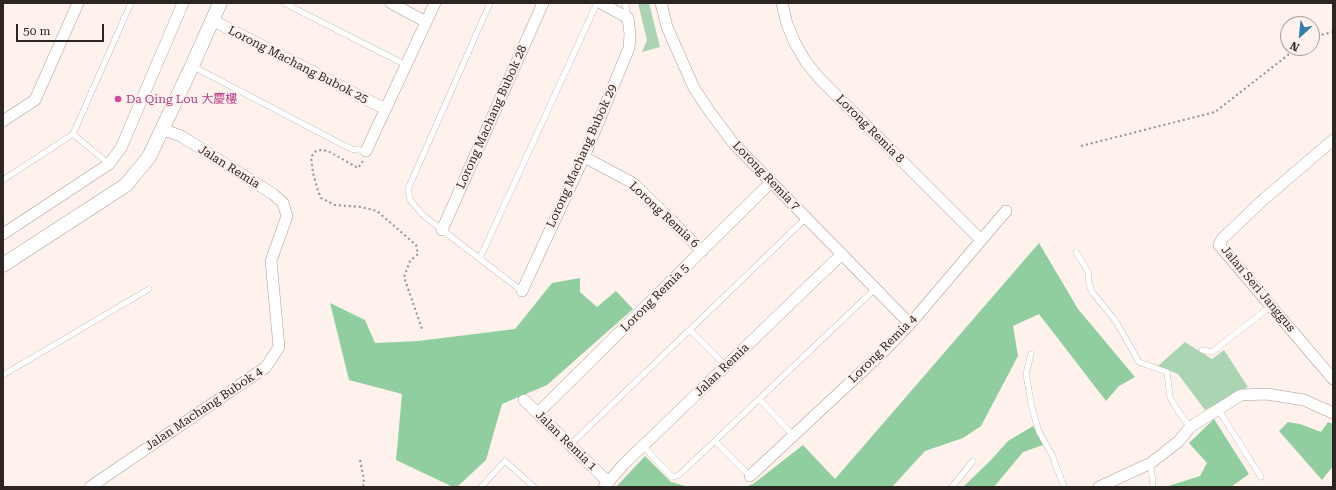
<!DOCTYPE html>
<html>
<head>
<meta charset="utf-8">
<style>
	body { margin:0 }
	#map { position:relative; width:1336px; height:490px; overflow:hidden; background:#fff2ec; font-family:"Roboto Serif",serif }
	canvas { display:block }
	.frame { position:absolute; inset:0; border:4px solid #2d2521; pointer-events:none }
	.north { position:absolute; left:1280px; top:16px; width:40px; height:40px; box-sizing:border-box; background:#fff2ec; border:1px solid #aba09b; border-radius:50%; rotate:207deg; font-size:11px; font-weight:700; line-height:16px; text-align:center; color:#2d2521 }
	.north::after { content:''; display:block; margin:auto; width:14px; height:18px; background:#357db1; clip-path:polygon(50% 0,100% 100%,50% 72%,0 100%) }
	.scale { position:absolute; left:16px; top:24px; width:88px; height:18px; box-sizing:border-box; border:2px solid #2d2521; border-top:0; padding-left:5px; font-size:12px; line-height:14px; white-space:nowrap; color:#2d2521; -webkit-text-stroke:3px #fff2ec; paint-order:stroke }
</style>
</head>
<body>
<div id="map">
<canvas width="1336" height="490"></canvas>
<div class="frame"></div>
<div class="north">N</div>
<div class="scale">50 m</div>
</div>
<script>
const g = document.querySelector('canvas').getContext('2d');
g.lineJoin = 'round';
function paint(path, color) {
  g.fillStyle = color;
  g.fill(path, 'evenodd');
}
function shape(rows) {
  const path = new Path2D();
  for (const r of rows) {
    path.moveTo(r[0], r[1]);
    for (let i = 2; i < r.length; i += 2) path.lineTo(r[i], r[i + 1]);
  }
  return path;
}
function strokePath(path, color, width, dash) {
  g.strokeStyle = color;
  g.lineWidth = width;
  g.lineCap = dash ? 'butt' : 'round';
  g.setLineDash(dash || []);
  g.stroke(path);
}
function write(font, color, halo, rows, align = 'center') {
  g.font = font + ' "Roboto Serif","Noto Sans SC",serif';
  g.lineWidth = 4;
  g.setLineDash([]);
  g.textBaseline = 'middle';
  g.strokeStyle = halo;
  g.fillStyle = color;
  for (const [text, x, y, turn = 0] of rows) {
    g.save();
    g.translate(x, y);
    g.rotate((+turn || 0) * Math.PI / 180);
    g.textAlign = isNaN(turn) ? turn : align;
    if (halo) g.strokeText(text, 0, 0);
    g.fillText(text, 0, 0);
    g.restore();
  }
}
const green = shape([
	[638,3,649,3,660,47,642,52,647,40],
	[1185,342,1212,359,1224,350,1248,387,1205,410,1178,374,1158,366]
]);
const forest = shape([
	[1039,243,1078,309,1135,377,1119,386,1106,401,1039,314,1013,326,1018,356,981,426,963,438,925,451,892,487,745,487,753,484,803,445,835,479],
	[580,278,580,292,597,307,616,291,633,309,547,385,502,404,486,460,457,487,453,487,396,460,402,394,349,380,330,303,365,320,375,343,418,341,515,329,552,283],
	[1214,419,1249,474,1231,487,1165,487,1200,476,1207,463,1189,443],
	[1288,422,1300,424,1321,432,1328,422,1333,424,1333,466,1322,480,1279,431],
	[1033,426,1043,445,1023,452,994,487,963,487,990,461,1008,441],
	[645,456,671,482,689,487,616,487]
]);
const path = shape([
	[1312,37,1333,32],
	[1081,146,1215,112,1297,48],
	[363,161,358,168,328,151,321,150,316,151,311,157,313,173,318,191,321,198,335,205,361,207,377,211,416,245,418,254,410,261,404,277,422,329],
	[360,460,364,479,363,487]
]);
const service = shape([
	[284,3,406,65],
	[490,3,408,189,410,200,424,216,522,291],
	[625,3,628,17],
	[192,66,351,149,366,151],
	[73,134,109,164],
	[3,180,73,134,131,3],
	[1076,252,1089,273,1088,281,1092,292,1115,320,1139,362,1167,372,1170,397,1180,414,1190,427],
	[480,258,597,3],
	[690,330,726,366],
	[1202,350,1212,352,1271,306],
	[1031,354,1026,374,1032,408,1039,432,1052,455,1064,487],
	[3,375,149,289],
	[759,399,793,435],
	[1218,409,1261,477],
	[715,441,750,476],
	[570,445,806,218],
	[643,446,672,477,679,475,876,288],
	[1151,463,1153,487],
	[481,487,505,461,534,487],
	[952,487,973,461]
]);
const minor = shape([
	[391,3,426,22],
	[661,3,667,27,694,88,710,112,734,144,910,324],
	[782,3,787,24,795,43,806,62,820,79,981,240],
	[212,20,385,109],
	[3,121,35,100,78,3],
	[1333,140,1264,199,1222,239,1219,245,1333,379],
	[366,151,435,3],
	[584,157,633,183,702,251],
	[442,230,543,3],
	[3,234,109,164,121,148,183,3],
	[522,291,584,157,629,48,630,34,628,18,601,3],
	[524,400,608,482],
	[538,413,771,182],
	[750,476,883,352,910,324,1006,211],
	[90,487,266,367,279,347,271,261,287,216,283,203,273,194,181,136,161,129],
	[604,487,624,464,842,254],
	[1099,487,1151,463,1179,441,1190,427,1241,395,1267,394,1304,400,1333,413]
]);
const tertiary = shape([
	[3,265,126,185,149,157,192,66,220,3]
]);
const markers = [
	[118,99,4,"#d1479c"]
];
const streetNames = [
	["Lorong Machang Bubok 25",298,65,27],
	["Lorong Machang Bubok 28",492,117,-66],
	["Lorong Remia 8",870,129,45],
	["Lorong Machang Bubok 29",582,156,-66],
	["Jalan Remia",229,167,32],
	["Lorong Remia 7",766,176,46],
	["Lorong Remia 6",664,215,43],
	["Jalan Seri Janggus",1258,289,50],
	["Lorong Remia 5",655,298,-45],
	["Lorong Remia 4",883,349,-45],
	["Jalan Remia",722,370,-44],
	["Jalan Machang Bubok 4",204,409,-34],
	["Jalan Remia 1",566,441,44]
];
const hotelNames = [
	["Da Qing Lou 大慶樓",126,99]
];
paint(green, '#aad4b3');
paint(forest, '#90cea0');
strokePath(service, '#b09c93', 6);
strokePath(minor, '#b09c93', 12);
strokePath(tertiary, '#b09c93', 15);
strokePath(path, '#9a8f8a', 2, [2, 3]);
strokePath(service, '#fff', 5.5);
strokePath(minor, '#fff', 11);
strokePath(tertiary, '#fff', 14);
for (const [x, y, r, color] of markers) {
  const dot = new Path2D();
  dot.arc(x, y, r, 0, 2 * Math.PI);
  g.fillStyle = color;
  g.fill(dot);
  strokePath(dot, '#fff2ec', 1.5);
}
write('12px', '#2d2521', '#fff2ec', streetNames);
write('12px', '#b23c85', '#fff2ec', hotelNames, 'left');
</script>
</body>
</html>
